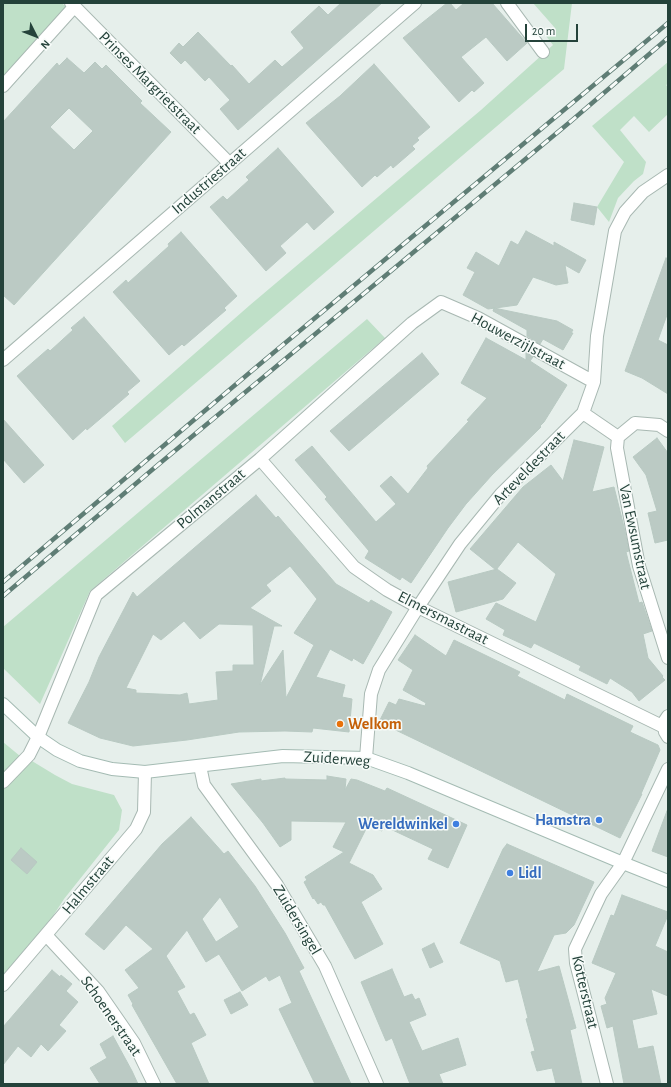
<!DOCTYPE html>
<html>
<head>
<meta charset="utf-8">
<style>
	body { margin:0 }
	#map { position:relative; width:671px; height:1087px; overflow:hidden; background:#e6efeb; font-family:"Alegreya Sans",sans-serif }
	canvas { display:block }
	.frame { position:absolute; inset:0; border:4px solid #24423a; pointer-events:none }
	.north { position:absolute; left:16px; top:16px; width:40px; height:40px; -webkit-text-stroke:3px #f7fbf9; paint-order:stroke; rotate:132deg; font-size:11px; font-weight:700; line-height:16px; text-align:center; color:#24423a }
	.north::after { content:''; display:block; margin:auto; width:14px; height:18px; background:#24423a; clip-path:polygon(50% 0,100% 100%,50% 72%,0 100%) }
	.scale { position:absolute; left:525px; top:24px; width:53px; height:18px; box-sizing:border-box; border:2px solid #24423a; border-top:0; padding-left:5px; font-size:12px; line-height:14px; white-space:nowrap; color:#24423a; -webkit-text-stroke:3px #f7fbf9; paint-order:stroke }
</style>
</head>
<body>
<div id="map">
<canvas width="671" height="1087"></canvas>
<div class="frame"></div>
<div class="north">N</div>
<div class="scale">20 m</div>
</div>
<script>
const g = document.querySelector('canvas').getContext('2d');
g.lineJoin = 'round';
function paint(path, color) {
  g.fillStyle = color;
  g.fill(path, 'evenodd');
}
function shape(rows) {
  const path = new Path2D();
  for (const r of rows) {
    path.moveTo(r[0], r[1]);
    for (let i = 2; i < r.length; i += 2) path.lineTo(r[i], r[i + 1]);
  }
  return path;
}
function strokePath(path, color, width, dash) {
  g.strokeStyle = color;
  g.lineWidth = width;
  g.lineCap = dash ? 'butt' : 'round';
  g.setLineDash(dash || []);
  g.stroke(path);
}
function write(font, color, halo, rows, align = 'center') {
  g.font = font + ' "Alegreya Sans",sans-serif';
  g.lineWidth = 3;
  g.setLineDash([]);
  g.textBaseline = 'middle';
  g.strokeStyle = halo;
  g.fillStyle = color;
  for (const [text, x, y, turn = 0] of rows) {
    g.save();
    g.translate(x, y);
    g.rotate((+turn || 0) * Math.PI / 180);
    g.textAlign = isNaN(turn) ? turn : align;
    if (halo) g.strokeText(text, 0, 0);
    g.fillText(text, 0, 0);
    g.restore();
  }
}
const green = shape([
	[3,3,62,3,67,8,3,82],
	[533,3,572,3,564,69,125,443,112,426,250,305,481,110,553,45,546,36,555,28],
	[668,62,668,84,666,85,668,87,668,114,649,132,634,116,620,130,646,162,643,174,634,181,618,198,609,222,597,207,624,162,592,126],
	[367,319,385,338,90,591,40,704,3,668,3,627],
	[3,742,20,756,3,774],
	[32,761,55,775,72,784,114,795,122,810,119,830,64,899,53,916,3,975,3,790]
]);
const building = shape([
	[341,3,382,3,238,130,220,109,230,100,209,77,205,81,185,60,181,64,170,53,179,43,183,47,198,32,231,66,232,65,249,84,275,60,282,67,304,48,291,32,319,6,328,15,341,3],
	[447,3,450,3,456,10,464,3,492,3,527,43,507,61,486,37,461,57,484,83,474,92,472,90,459,102,403,38,447,3],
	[67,58,84,73,95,62,102,69,106,65,142,101,140,103,171,132,14,305,3,295,3,122,57,63,59,66,67,58],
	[69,108,93,131,74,150,50,127,69,108],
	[374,64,430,127,417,138,419,140,412,146,415,149,393,168,391,165,377,177,375,175,362,187,306,123,340,96,374,64],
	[278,148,334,212,314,230,307,222,280,246,286,253,266,271,210,207,223,196,227,200,249,180,246,177,278,148],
	[574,203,597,207,594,225,571,220,574,203],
	[526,231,554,246,554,242,586,260,579,273,565,265,568,283,556,285,533,277,517,305,488,309,463,295,475,272,467,268,476,252,499,266,511,241,518,245,526,231],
	[181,232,237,296,224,308,226,310,184,346,182,344,169,355,113,292,126,280,128,283,169,246,168,244,181,232],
	[666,258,668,259,668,312,658,340,668,345,668,394,642,378,625,371,666,258],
	[494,308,557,321,573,330,571,333,573,333,563,350,543,339,540,344,527,336,527,330,493,311,494,308],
	[84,317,140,381,127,392,129,394,107,413,87,430,86,428,73,440,17,376,48,349,50,351,73,330,71,328,84,317],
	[486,338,526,360,526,353,533,357,530,361,567,385,544,422,540,426,541,427,492,475,466,504,448,528,411,583,402,577,400,580,365,558,369,551,325,499,327,497,295,460,312,446,376,522,396,504,380,486,391,476,408,494,428,468,427,466,469,421,467,420,487,398,461,383,486,338],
	[422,353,439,374,349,451,330,431,422,353],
	[3,419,44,465,24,483,3,459,3,419],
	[657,438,668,453,668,540,655,543,648,513,657,511,646,475,633,457,657,438],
	[574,440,604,447,592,492,614,487,624,527,629,551,626,552,639,603,642,602,652,631,643,634,648,658,663,676,662,677,665,680,639,701,632,692,610,678,607,684,579,670,581,666,534,643,531,648,503,635,505,630,486,619,496,603,536,622,556,574,518,542,496,570,470,549,523,487,551,465,563,481,574,440],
	[256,495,276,518,278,516,336,584,369,603,371,600,392,612,363,664,353,658,352,661,330,649,316,677,345,685,342,697,352,699,349,732,313,728,312,732,285,731,239,732,187,740,133,746,100,738,68,723,89,682,99,657,133,592,137,597,256,495],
	[290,566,317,599,294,633,314,645,286,698,283,650,260,685,274,626,282,626,250,608,271,591,266,585,290,566],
	[184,621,200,639,219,624,253,625,254,665,233,665,233,671,216,672,218,700,189,704,187,693,180,695,136,693,136,690,126,688,153,634,161,640,184,621],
	[497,569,516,583,503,599,456,612,448,582,497,569],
	[415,635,446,656,454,640,520,672,517,676,565,700,567,694,633,726,630,732,658,745,660,750,641,794,642,794,620,838,379,722,389,702,396,705,399,699,425,706,426,703,403,690,413,670,398,660,415,635],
	[327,776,346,779,345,790,351,779,357,780,385,791,387,788,467,825,448,868,428,859,433,849,384,826,382,831,368,825,349,863,373,875,382,889,361,902,383,944,355,959,325,905,323,905,321,902,318,904,314,898,313,899,304,882,307,880,305,877,344,852,333,847,346,822,291,821,291,840,280,847,263,823,231,784,261,779,261,781,285,778,285,779,327,780,327,776],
	[667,811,668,811,668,857,652,851,667,811],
	[191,817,224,854,228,851,255,886,285,933,304,968,299,971,351,1084,315,1084,279,1009,292,1003,280,975,269,981,266,976,242,991,219,954,206,962,187,930,166,956,185,987,177,991,190,1015,194,1013,206,1035,191,1043,209,1084,177,1084,132,1005,133,1004,128,995,139,988,125,970,153,949,126,925,104,950,85,934,162,844,191,817],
	[220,897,239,927,216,942,202,919,220,897],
	[507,844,594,882,574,925,566,933,554,935,537,972,559,966,576,1028,570,1030,582,1084,556,1084,552,1068,537,1071,531,1052,535,1051,526,1019,528,1018,518,979,506,982,500,961,460,943,503,849,507,844],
	[21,848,37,862,27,874,11,860,21,848],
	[622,895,668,912,668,915,655,946,668,952,668,996,651,989,657,1014,632,1020,638,1049,653,1046,661,1084,624,1084,613,1026,607,1028,601,1006,607,1004,605,998,616,973,592,963,611,915,614,916,622,895],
	[434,943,443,962,430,968,422,949,434,943],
	[392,969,404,997,412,994,415,1000,419,998,426,1015,409,1022,422,1051,458,1038,466,1065,439,1074,443,1084,410,1084,392,1038,386,1041,361,982,392,969],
	[52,970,60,977,61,975,72,984,66,991,78,1002,59,1025,66,1031,48,1051,41,1044,31,1057,18,1046,3,1065,3,1027,52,970],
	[240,992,248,1005,231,1014,224,1000,240,992],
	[113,1036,132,1071,138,1084,100,1084,90,1068,107,1058,100,1044,113,1036]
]);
const street = shape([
	[71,3,230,164],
	[507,3,543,52],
	[3,86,74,7],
	[3,360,415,3],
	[583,413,618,437],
	[618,437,617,448,639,566,668,658],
	[618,437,635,423,659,425,668,431],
	[260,459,354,567,387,590,418,607,664,727],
	[668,716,664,722,664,727,665,732,668,737],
	[366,758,371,694,379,670,418,607,460,544,501,494,583,413,594,382,597,336,615,231,625,212,643,192,668,175],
	[200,766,204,785,277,885,325,966,377,1084],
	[3,782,29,755,38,737,96,595,260,459,412,323,441,302,478,318,594,382],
	[46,935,98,991,134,1043,154,1084],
	[3,985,136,829,144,812,145,772],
	[607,1084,576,963,575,949,601,894,623,863,668,769]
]);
const secondary = shape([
	[3,704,38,737,57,750,80,761,112,769,145,772,283,756,366,758,408,773,623,863,668,881]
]);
const rail = shape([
	[3,582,254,369,668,23],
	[3,596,159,464,570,122,668,38]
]);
const markers = [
	[340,724,4,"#e8710a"],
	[599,820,4,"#3f7fe0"],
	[456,824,4,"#3f7fe0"],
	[510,873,4,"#3f7fe0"]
];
const streetNames = [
	["Prinses Margrietstraat",150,83,45],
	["Industriestraat",209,181,-41],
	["Houwerzijlstraat",518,341,28],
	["Arteveldestraat",529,468,-46],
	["Polmanstraat",211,499,-40],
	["Van Ewsumstraat",635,537,78],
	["Elmersmastraat",443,618,27],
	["Zuiderweg",337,759,4],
	["Halmstraat",88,885,-50],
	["Zuidersingel",297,920,59],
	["Kotterstraat",585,992,77],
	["Schoenerstraat",111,1016,55]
];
const foodNames = [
	["Welkom",348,724]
];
const shopNames = [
	["Hamstra",591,820],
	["Wereldwinkel",448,824],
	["Lidl",518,873,"left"]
];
paint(green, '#bfe0c8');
paint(building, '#bbcac4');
strokePath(building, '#b8c9c2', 1);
strokePath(street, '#a8b8b2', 14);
strokePath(secondary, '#a4bbb3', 14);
strokePath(street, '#fff', 12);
strokePath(secondary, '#fff', 12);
strokePath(rail, '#5f7d75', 4.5);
strokePath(rail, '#f7fbf9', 3, [9]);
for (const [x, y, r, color] of markers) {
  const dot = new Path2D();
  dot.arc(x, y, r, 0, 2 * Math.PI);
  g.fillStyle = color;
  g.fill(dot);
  strokePath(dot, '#f7fbf9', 1.5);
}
write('16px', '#24423a', '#f7fbf9', streetNames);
write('bold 16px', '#c56008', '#f7fbf9', foodNames, 'left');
write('bold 16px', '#366cbe', '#f7fbf9', shopNames, 'right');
</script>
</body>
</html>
